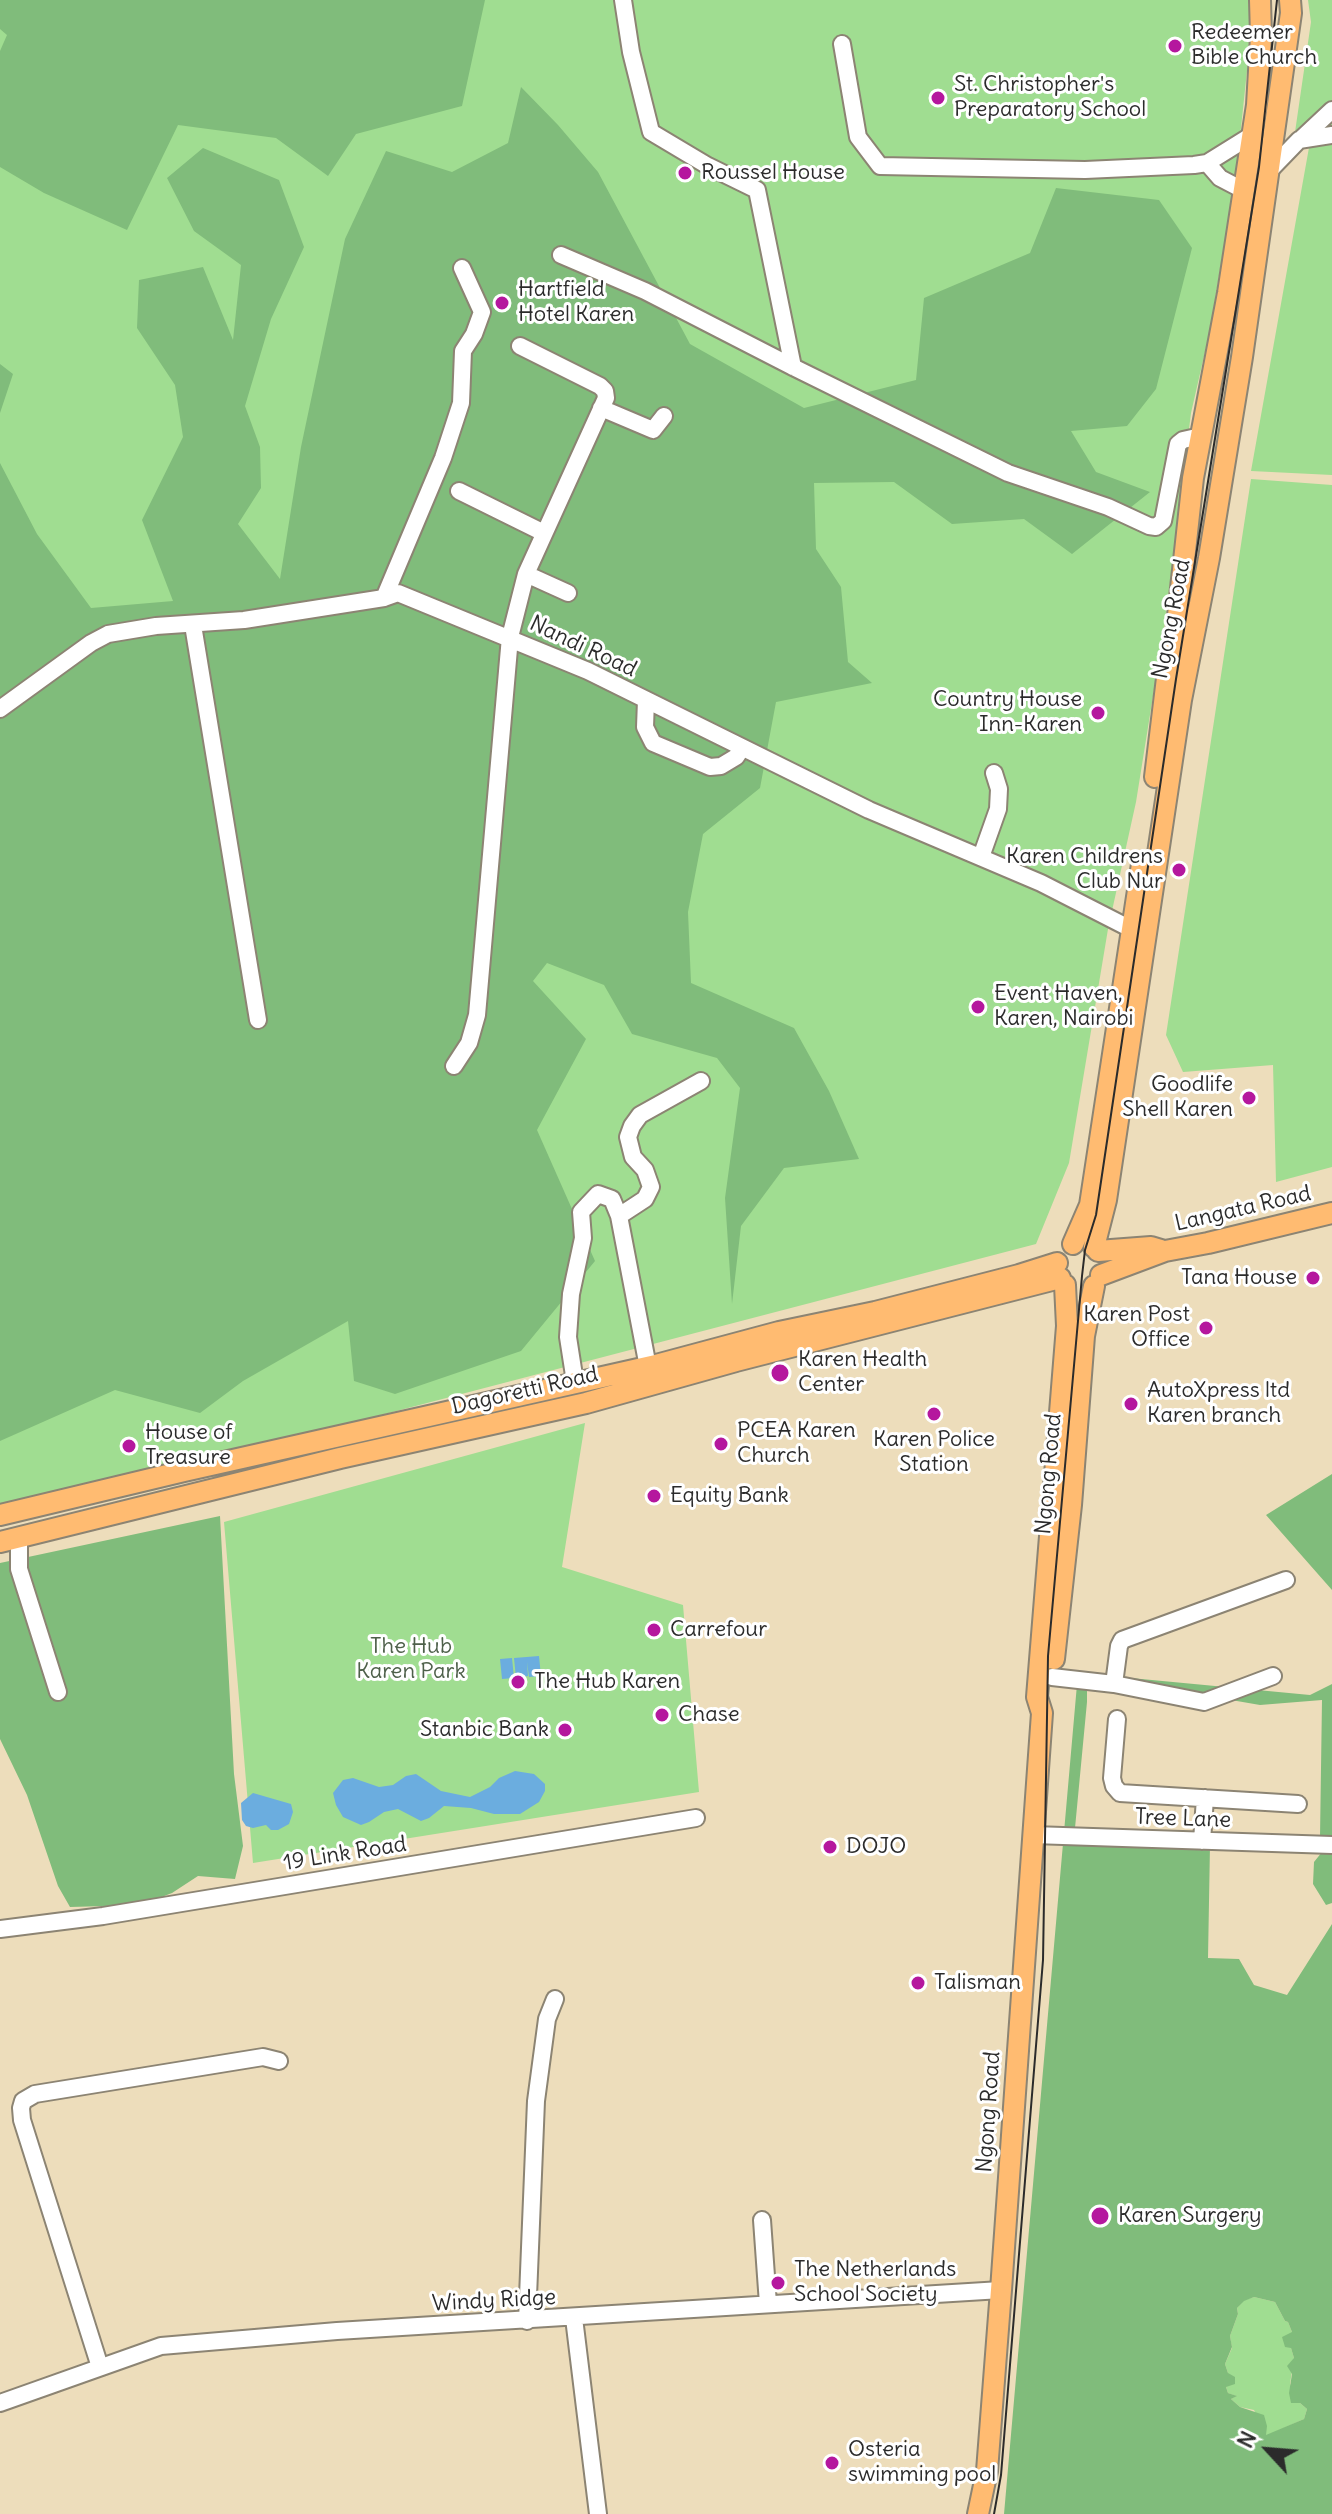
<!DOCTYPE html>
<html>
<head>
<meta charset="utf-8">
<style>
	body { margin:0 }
	#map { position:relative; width:1332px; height:2514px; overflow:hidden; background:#edddbb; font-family:Delius,sans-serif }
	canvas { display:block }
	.north { position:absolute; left:1228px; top:2410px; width:80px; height:80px; -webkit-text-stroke:6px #fff; paint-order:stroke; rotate:296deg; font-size:22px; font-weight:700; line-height:32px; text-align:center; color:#2b2b2b }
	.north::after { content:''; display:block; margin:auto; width:28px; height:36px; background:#2b2b2b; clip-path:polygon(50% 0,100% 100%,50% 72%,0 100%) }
</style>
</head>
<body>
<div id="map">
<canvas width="1332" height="2514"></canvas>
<div class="north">N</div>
</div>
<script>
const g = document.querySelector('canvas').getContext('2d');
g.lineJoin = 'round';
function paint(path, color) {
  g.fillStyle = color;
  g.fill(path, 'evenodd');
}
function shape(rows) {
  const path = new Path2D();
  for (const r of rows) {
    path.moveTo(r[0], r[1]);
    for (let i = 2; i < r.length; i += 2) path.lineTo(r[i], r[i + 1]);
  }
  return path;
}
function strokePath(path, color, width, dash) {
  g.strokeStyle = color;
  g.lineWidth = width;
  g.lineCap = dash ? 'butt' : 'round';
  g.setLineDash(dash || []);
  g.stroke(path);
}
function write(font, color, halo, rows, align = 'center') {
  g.font = font + ' Delius,sans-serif';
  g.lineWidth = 6;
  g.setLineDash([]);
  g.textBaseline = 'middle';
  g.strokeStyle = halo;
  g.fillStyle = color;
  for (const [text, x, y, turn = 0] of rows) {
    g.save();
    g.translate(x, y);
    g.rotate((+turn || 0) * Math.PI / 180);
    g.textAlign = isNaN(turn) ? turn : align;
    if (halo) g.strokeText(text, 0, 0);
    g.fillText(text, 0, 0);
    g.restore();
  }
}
const green = shape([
	[0,0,1251,0,1248,61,1237,166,1210,330,1191,413,1166,615,1136,802,1108,929,1069,1163,1036,1244,362,1420,0,1508],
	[1308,0,1332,0,1332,137,1294,139,1311,22],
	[1310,142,1332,142,1332,475,1251,471],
	[1251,479,1332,485,1332,1167,1276,1182,1273,1065,1183,1072,1166,1035],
	[585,1423,562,1567,683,1605,699,1792,253,1863,224,1522],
	[1254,2297,1275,2302,1285,2321,1288,2322,1292,2332,1291,2348,1294,2358,1290,2384,1300,2403,1307,2409,1304,2419,1266,2436,1254,2410,1240,2407,1231,2399,1236,2396,1228,2393,1226,2387,1228,2373,1225,2364,1232,2348,1230,2336,1238,2314,1237,2308,1244,2300]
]);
const forest = shape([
	[0,0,485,0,462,106,356,134,328,176,276,138,178,125,127,230,44,193,0,167,0,51,7,35,0,29],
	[521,87,558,125,598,172,690,344,804,408,916,380,924,298,1030,253,1056,188,1159,200,1192,248,1156,389,1127,426,1071,431,1096,472,1150,492,1072,554,1024,519,952,524,894,482,814,483,816,549,841,587,848,662,872,683,776,702,760,788,703,834,688,912,691,983,794,1028,829,1091,859,1159,784,1168,741,1226,732,1304,725,1198,740,1088,717,1058,632,1034,604,985,547,963,533,981,586,1039,537,1130,595,1261,521,1351,395,1394,354,1381,348,1321,243,1381,200,1413,115,1390,0,1441,0,463,37,534,91,608,173,601,142,520,183,437,175,385,137,328,139,280,203,267,233,340,241,265,194,231,167,178,203,148,279,180,304,247,271,319,245,406,260,447,261,488,238,524,280,579,301,447,345,239,386,151,452,172,508,143],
	[0,364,13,374,0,413],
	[1332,1474,1332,1590,1266,1515],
	[220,1516,234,1774,243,1846,235,1879,198,1876,172,1893,141,1905,70,1907,58,1886,27,1795,0,1739,0,1563],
	[1078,1673,1310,1695,1332,1684,1332,1903,1326,1905,1313,1884,1314,1862,1330,1842,1210,1845,1208,1958,1239,1959,1254,1985,1287,1995,1332,1924,1332,2514,1004,2514],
	[1087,1679,1150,1686,1260,1705,1322,1700,1320,1837,1075,1828,1087,1702],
	[1254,2297,1275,2302,1285,2321,1288,2322,1292,2332,1282,2337,1285,2347,1291,2348,1294,2358,1287,2366,1292,2374,1289,2393,1291,2403,1300,2403,1307,2409,1304,2419,1266,2435,1267,2426,1264,2415,1240,2407,1231,2399,1237,2396,1228,2393,1226,2387,1235,2384,1235,2377,1228,2373,1225,2364,1232,2347,1230,2336,1238,2314,1237,2308,1244,2301]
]);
const water = shape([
	[539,1656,541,1676,529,1677,527,1662,528,1676,516,1678,514,1658],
	[512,1658,514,1678,502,1679,500,1659],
	[515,1771,534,1774,545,1784,545,1791,539,1802,520,1814,494,1814,471,1808,444,1806,429,1818,421,1821,398,1809,384,1812,369,1822,361,1825,343,1817,336,1805,333,1793,343,1780,353,1778,379,1787,393,1785,406,1776,416,1774,441,1791,470,1797,490,1787,499,1778],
	[253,1793,291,1804,293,1812,289,1824,278,1830,271,1830,266,1825,253,1828,246,1826,242,1820,241,1803]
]);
const minor = shape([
	[623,0,631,52,651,132,708,166,757,190,793,367],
	[842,44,858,137,880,166,1085,170,1194,165,1207,163,1252,135],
	[1301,139,1332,110],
	[1207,163,1220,178,1243,190],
	[1270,170,1299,140,1332,135],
	[561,255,645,291,793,367,1008,473,1108,507,1149,526,1156,527,1163,521,1178,444,1183,440,1201,436],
	[601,408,653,430,664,416],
	[459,491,544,533],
	[526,574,568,593],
	[384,598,443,458,461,403,463,351,474,334,482,312,462,268],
	[193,625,258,1020],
	[646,700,645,727,653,743,710,767,721,766,736,757,742,748],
	[0,709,91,643,108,634,156,626,244,620,384,598,398,593,588,671,869,810,1041,883,1131,929],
	[981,857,998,809,999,789,994,773],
	[454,1066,469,1043,477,1015,510,637,526,574,606,398,605,391,600,386,520,346],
	[619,1216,645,1199,651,1187,645,1170,633,1157,628,1137,632,1126,640,1115,701,1081],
	[575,1382,568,1337,571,1294,583,1238,581,1212,598,1194,612,1199,619,1216,648,1367],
	[19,1537,19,1569,58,1692],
	[1052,1677,1114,1684,1204,1702,1273,1676],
	[1114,1684,1119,1646,1122,1640,1286,1580],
	[1117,1719,1112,1778,1114,1786,1120,1793,1298,1804],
	[1033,1835,1332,1845],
	[1202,1841,1205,1798],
	[0,1929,103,1916,696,1818],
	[762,2220,768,2304],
	[574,2318,598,2514],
	[527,2321,536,2101,547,2019,555,1999],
	[100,2367,22,2120,21,2108,23,2101,35,2094,263,2057,279,2061],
	[0,2403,161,2346,337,2331,1001,2290]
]);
const major = shape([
	[1155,777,1167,678,1175,643,1193,478,1228,293,1257,105,1261,36,1260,0],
	[1073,1244,1090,1205,1142,864],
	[1094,1247,1106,1200,1181,700,1209,558,1242,357,1291,13,1290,0],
	[1098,1251,1151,1247,1161,1250],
	[1101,1275,1165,1251,1208,1243,1332,1213],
	[0,1515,184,1471,656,1365,779,1332,875,1312,1019,1275,1057,1263],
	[0,1542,340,1458,586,1403,736,1361,1060,1278],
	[1054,1659,1071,1505,1084,1336,1094,1286],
	[978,2514,987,2471,1001,2290,1042,1713,1037,1697,1067,1326,1065,1285]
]);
const tram = shape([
	[994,2514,1001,2475,1043,1960,1048,1656,1082,1276,1085,1250,1096,1215,1176,679,1259,167,1277,0]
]);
const markers = [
	[1175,46,8,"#b5179e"],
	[938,98,8,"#b5179e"],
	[685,173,8,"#b5179e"],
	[502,303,8,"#b5179e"],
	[1098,713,8,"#b5179e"],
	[1179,870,8,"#b5179e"],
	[978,1007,8,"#b5179e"],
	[1249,1098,8,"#b5179e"],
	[1313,1278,8,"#b5179e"],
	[1206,1328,8,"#b5179e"],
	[780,1373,10,"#b5179e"],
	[1131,1404,8,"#b5179e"],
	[934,1414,8,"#b5179e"],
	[721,1444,8,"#b5179e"],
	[129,1446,8,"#b5179e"],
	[654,1496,8,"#b5179e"],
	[654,1630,8,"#b5179e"],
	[518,1682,8,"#b5179e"],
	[662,1715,8,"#b5179e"],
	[565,1730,8,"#b5179e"],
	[830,1847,8,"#b5179e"],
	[918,1983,8,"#b5179e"],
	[1100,2216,10,"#b5179e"],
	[778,2283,8,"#b5179e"],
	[832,2463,8,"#b5179e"]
];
const poiNames = [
	["Redeemer",1191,33],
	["Bible Church",1191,58],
	["St. Christopher's",954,85],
	["Preparatory School",954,110],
	["Roussel House",701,173],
	["Hartfield",518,290],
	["Hotel Karen",518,315],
	["Country House",1082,700,"right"],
	["Inn-Karen",1082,725,"right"],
	["Karen Childrens",1163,857,"right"],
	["Club Nur",1163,882,"right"],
	["Event Haven,",994,994],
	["Karen, Nairobi",994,1019],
	["Goodlife",1233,1085,"right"],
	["Shell Karen",1233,1110,"right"],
	["Tana House",1297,1278,"right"],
	["Karen Post",1190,1315,"right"],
	["Office",1190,1340,"right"],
	["Karen Health",798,1360],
	["Center",798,1385],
	["AutoXpress ltd",1147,1391],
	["Karen branch",1147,1416],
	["PCEA Karen",737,1431],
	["Church",737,1456],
	["House of",145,1433],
	["Treasure",145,1458],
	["Karen Police",934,1440,"center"],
	["Station",934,1465,"center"],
	["Equity Bank",670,1496],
	["Carrefour",670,1630],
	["The Hub Karen",534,1682],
	["Chase",678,1715],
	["Stanbic Bank",549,1730,"right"],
	["DOJO",846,1847],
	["Talisman",934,1983],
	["Karen Surgery",1118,2216],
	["The Netherlands",794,2270],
	["School Society",794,2295],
	["Osteria",848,2450],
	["swimming pool",848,2475]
];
const streetNames = [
	["Ngong Road",1172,619,-79],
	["Nandi Road",583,647,25],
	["Langata Road",1243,1209,-13],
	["Dagoretti Road",525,1391,-13],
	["Ngong Road",1049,1474,-85],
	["Tree Lane",1183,1819,2],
	["19 Link Road",345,1854,-9],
	["Ngong Road",989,2112,-86],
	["Windy Ridge",494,2301,-3]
];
const parkNames = [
	["The Hub",411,1647],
	["Karen Park",411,1672]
];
paint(green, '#a0dd91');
paint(forest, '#80bc7b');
paint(water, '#6baddf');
strokePath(minor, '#8c8473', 20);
strokePath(major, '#8c8473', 24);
strokePath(minor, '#fff', 16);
strokePath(major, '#ffbb71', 20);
strokePath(tram, '#2b2b2b', 2);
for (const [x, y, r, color] of markers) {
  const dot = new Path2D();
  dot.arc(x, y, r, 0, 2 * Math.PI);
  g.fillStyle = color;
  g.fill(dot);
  strokePath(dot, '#fff', 3);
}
write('22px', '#2b2b2b', '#fff', poiNames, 'left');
write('22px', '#2b2b2b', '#fff', streetNames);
write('22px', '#4e604a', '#fff', parkNames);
</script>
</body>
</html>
